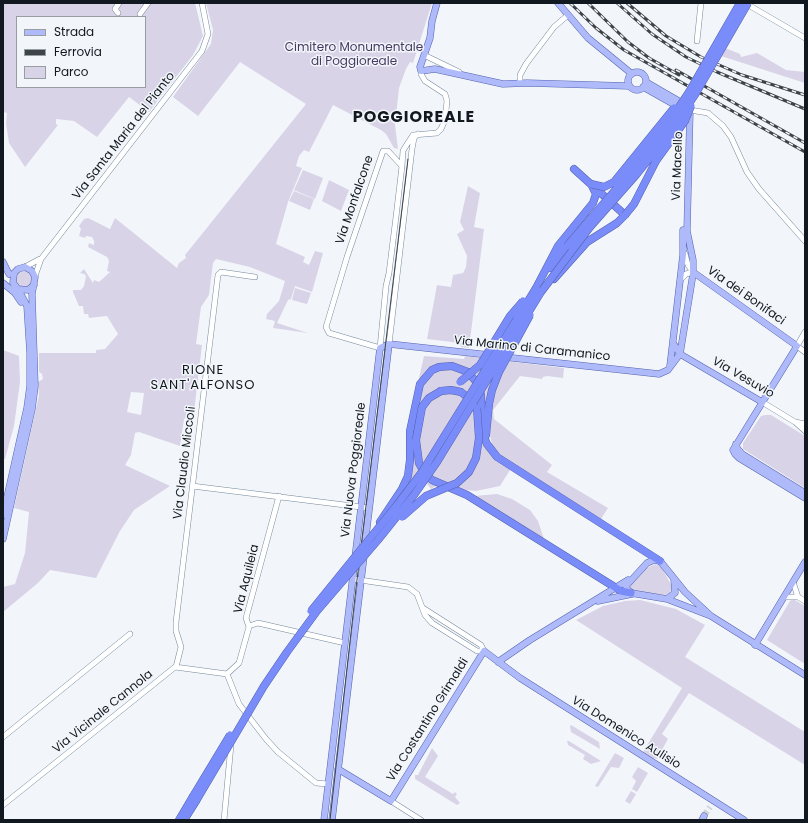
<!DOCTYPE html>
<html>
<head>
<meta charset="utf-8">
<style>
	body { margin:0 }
	#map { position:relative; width:808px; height:823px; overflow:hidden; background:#f2f6fa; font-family:Poppins,sans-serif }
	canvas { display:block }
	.frame { position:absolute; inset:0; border:4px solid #11181f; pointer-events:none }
	.legend { position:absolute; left:16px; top:16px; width:130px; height:72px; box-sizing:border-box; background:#f2f6fa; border:1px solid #989da2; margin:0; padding:5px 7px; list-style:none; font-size:12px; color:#11181f }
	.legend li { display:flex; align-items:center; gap:8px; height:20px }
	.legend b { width:20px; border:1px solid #989da2 }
</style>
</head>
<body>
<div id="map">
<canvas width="808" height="823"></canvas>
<div class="frame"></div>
<ul class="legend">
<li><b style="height:5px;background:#afbafb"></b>Strada</li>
<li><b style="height:5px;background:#3c4349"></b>Ferrovia</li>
<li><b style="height:11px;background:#d9d3e8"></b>Parco</li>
</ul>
</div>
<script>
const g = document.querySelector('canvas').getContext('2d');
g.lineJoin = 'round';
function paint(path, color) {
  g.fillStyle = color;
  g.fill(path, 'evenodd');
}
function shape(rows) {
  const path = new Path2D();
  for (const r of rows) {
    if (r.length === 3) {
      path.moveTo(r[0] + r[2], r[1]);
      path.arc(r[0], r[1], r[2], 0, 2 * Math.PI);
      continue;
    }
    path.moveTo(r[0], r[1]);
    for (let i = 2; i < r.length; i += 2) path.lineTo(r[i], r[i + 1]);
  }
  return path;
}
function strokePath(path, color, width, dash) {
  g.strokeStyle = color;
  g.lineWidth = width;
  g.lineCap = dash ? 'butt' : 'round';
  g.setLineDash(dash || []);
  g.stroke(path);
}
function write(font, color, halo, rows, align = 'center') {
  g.font = font + ' Poppins,sans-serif';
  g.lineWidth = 3;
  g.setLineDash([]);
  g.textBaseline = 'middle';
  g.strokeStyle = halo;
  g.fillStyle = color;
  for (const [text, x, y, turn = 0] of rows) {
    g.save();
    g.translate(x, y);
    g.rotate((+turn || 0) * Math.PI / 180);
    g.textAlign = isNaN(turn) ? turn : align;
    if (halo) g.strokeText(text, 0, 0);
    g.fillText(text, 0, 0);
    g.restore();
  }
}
const green = shape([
	[3,3,195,3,203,36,193,55,149,112,129,97,97,137,74,121,56,119,56,124,58,125,25,167,9,143,6,123,7,113,3,112],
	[17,17,145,17,145,87,17,87],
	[206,3,432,3,413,63,410,62,406,69,399,88,395,125,398,149,394,148,386,134,381,130,333,105,309,152,304,150,299,156,296,166,302,168,288,202,276,244,305,257,303,262,309,265,315,251,323,253,312,292,295,286,291,299,288,300,277,323,308,333,273,328,275,321,266,319,267,314,279,301,285,281,250,267,216,259,213,263,209,295,201,307,196,344,202,345,194,412,184,419,180,446,139,432,135,433,131,455,125,465,170,486,134,510,120,531,96,578,50,570,38,583,3,612,3,587,15,584,25,553,29,512,14,508,39,395,38,382,43,379,42,374,39,372,39,353,96,353,96,350,105,349,118,334,107,316,89,318,88,314,84,314,83,306,79,306,73,292,73,290,81,290,84,286,86,276,84,274,80,273,84,269,93,283,94,280,99,282,110,272,107,271,109,261,107,257,88,247,89,243,94,245,94,241,92,237,86,236,85,238,79,236,81,229,79,226,84,219,88,218,110,229,115,218,177,268,179,263,186,258,185,255,206,229,306,104,240,62,198,116,173,97,211,44,213,30],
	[131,392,144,393,141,415,127,412],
	[725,48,740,54,741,57,757,53,786,70,805,72,805,83,721,56],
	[303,170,323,178,315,199,294,190],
	[329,180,349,190,341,211,322,201],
	[468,186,480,193,474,227,484,229,469,348,461,347,460,343,427,339,437,285,451,287,453,275,463,273,466,267,467,256,457,234,464,230,460,222],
	[294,191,314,199,310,210,289,201],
	[20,270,29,271,34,279,29,287,23,289,15,284,15,274],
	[295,288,311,293,307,304,292,300],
	[3,350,19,356,20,382,14,426,5,459,3,459],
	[424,356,464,359,465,356,564,368,563,378,547,376,543,377,542,379,520,376,493,410,494,419,552,465,547,472,608,508,601,519,499,456,492,445,490,435,492,405,485,431,481,383,477,376,468,368,455,364,436,365,422,385,436,371,449,368,465,372,477,388,483,444,494,460,510,470,500,486,476,491,458,489,432,477,422,465,414,447,415,462,419,472,436,486,431,489,427,484,405,480,417,387],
	[765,415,771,415,805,436,805,488,743,449,743,443,761,416],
	[497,494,512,499,530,510,538,521,544,539,474,496],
	[656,564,661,567,672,586,670,593,666,595,631,591,629,585,646,568],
	[793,599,805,606,805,664,767,640,790,601],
	[640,600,676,609,705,625,685,657,805,732,805,765,689,693,662,734,668,739,657,759,654,758,653,759,643,752,682,688,576,620,603,606,625,601],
	[571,725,599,742,600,749,571,732,570,726],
	[567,741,569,741,601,761,591,764,583,759,585,755,568,745],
	[432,748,438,756,425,777,453,794,455,792,457,794,455,797,460,803,457,805,415,779,415,775,418,775],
	[615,753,624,758,619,768,611,767,598,787,595,786],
	[638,767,648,773,637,792,632,789,636,781,632,777],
	[631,791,636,794,630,804,625,801]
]);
const majorTunnel = shape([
	[704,816,710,807]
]);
const minor = shape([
	[745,3,805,38],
	[118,13,115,9,119,3],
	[140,14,148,3],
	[697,41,701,3],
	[426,56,459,72],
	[520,83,520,75,526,64,554,27,568,15],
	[690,110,708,113,723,126,731,137,747,172,759,189,805,241],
	[402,166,388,151,383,151,347,257,326,327,329,333,380,348,386,286,389,273,396,217,402,166,403,151,404,149,413,135,437,133,441,129,445,120,447,101,445,94,425,81,421,74],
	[685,254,688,265,693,272],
	[25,267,40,259],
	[35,276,41,259,202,51,208,34,202,3],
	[680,280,686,274,693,272],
	[805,332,797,346,805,352],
	[389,344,412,149,414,138,418,134],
	[762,402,795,422,805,431],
	[795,422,805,424],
	[192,486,369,508],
	[353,579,408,587,417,594,425,615,432,623,477,651,484,651,481,645,423,608],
	[793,582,798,597],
	[784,597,798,597,805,601],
	[249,626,258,623,345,643],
	[176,667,181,647,176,631,176,622,218,275,221,272,255,277],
	[227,674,239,663,249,627,246,618,279,496],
	[227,674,239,704,266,739,278,752,316,783,328,784],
	[3,737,130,634],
	[391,801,421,820],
	[3,805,175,667,227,674],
	[224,820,231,745]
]);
const major = shape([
	[437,3,432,21,430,38,420,67,421,71,435,69,503,84,527,83,629,86],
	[558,3,588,38,632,74],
	[637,81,9],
	[643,87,682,109],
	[3,262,9,274],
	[693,272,797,346,733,450,735,454,739,458,805,498],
	[3,283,15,293,21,302],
	[673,343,680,354,762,402],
	[504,357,659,374,668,370,680,354,693,274,693,260,687,231,690,110,684,104,646,82],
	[670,366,683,255,683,230],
	[736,444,737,448,742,454,805,493],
	[3,515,27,408,30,386,30,353,27,306,18,289],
	[3,539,32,409,35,386,32,294,35,277,32,271,25,267,18,269,14,273,13,283,18,289,28,290,34,285],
	[365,544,389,344],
	[355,558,380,348,389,344,489,355],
	[667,599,675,593,674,579],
	[598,601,632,594],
	[711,616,685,592,660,561,654,560,647,563,626,586,627,589,631,593,667,599,711,616,805,675],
	[755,645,805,562],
	[498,662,530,640,628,580],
	[338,769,391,801,484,651,520,678,744,820],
	[324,820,354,567],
	[332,820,364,556],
	[702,820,704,816]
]);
const highway = shape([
	[550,268,567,246],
	[554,279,587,242,617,223,625,215,574,169],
	[536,288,558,246,593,203,596,194,592,186],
	[441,391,451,390,461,392,472,401],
	[486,435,489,404],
	[416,440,419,463,425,474,432,480,467,495,621,591,631,593],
	[380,522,402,489,408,476,410,460,410,431,420,384,432,370,439,367,452,366,468,372,478,384,481,395,482,432,487,444,497,457,660,561],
	[179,820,192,798],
	[184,820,196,801]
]);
const tram = shape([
	[330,820,356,588,408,159]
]);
const rail = shape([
	[570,3,596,28,624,50,805,152],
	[588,3,628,42,649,58,679,75],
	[617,3,652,34,686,57,717,72,805,109],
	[627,3,666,36,701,57,742,75,805,95],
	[676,70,805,143]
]);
const highwayBridge = shape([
	[591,184,604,187,614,182,674,108],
	[625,215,634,204,656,161,685,121,691,106],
	[567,246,635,167,665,128,689,92,740,3],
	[460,382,480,365,510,316,523,301],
	[489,404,492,390,499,372,530,315],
	[416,440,422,407,429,398,441,391],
	[402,517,426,496,457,483,469,472,476,458,479,438,477,408],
	[311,611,397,505,422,472,536,288],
	[192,798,230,735],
	[196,801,264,686,287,652,317,611,378,540,414,495,437,462,541,292,590,227,636,175,669,134,696,93,748,3]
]);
const parkNames = [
	["Cimitero Monumentale",354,48],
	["di Poggioreale",354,62]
];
const streetNames = [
	["Via Santa Maria del Pianto",124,136,-52],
	["Via Macello",678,166,-88],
	["Via Monfalcone",355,200,-71],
	["Via dei Bonifaci",746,296,35],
	["Via Marino di Caramanico",532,349,6],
	["Via Vesuvio",743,378,30],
	["Via Claudio Miccoli",185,463,-83],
	["Via Nuova Poggioreale",354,470,-83],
	["Via Aquileia",247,579,-76],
	["Via Vicinale Cannola",103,712,-39],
	["Via Costantino Grimaldi",428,720,-58],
	["Via Domenico Aulisio",626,733,32]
];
const neighbourhoodNames = [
	["RIONE",203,371],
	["SANT'ALFONSO",203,386]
];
const districtNames = [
	["POGGIOREALE",414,118]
];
paint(green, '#d9d3e8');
strokePath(majorTunnel, '#d0d5d9', 6, [6, 3]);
strokePath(minor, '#75889c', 6);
strokePath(major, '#5563ad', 7);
strokePath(highway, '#5563ad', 8);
strokePath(minor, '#fff', 5);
strokePath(major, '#afbafb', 6);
strokePath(highway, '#798cf9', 7);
strokePath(tram, '#3c4349', 1);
strokePath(rail, '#3c4349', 3);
strokePath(rail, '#f2f6fa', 1.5, [4.5]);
strokePath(highwayBridge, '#5563ad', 8, []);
strokePath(highwayBridge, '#798cf9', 7);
write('12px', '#463962', '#f2f6fa', parkNames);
write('12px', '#11181f', '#f2f6fa', streetNames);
g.letterSpacing = '1px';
write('13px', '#11181f', '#f2f6fa', neighbourhoodNames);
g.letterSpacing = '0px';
g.letterSpacing = '1px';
write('bold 16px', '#11181f', '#f2f6fa', districtNames);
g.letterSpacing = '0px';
</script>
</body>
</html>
